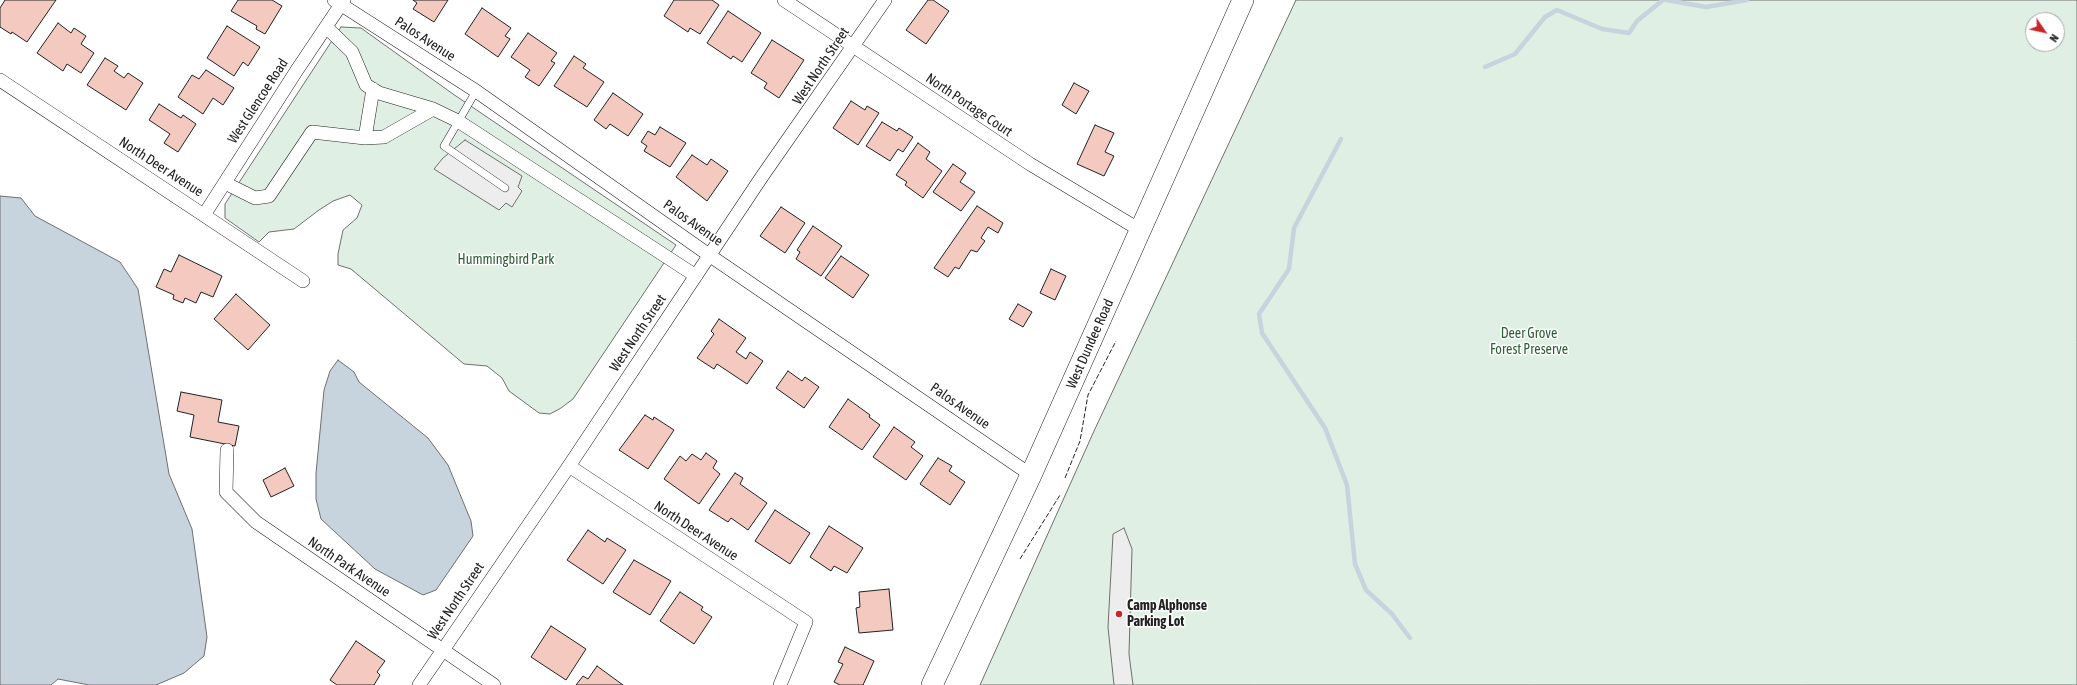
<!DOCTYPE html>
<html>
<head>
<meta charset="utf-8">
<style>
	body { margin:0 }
	#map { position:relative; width:2077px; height:685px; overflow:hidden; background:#fff; font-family:"Asap Condensed",sans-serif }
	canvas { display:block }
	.north { position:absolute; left:2025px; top:12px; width:40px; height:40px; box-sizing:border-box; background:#fff; border:1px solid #a7a7a7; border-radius:50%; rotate:124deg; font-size:11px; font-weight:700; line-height:16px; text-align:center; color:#222 }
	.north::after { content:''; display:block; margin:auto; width:14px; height:18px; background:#c62828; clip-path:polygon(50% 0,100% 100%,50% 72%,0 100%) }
</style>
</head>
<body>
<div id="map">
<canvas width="2077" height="685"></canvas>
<div class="north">N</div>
</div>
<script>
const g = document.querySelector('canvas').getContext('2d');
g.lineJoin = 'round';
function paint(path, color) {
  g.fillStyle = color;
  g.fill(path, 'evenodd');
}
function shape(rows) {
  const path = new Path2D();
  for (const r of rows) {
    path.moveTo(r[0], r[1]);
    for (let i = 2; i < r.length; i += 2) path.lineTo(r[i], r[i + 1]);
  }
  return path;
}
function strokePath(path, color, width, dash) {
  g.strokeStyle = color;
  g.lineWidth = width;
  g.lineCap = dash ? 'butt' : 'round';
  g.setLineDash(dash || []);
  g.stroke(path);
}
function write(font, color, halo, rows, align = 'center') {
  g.font = font + ' "Asap Condensed",sans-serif';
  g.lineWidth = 3;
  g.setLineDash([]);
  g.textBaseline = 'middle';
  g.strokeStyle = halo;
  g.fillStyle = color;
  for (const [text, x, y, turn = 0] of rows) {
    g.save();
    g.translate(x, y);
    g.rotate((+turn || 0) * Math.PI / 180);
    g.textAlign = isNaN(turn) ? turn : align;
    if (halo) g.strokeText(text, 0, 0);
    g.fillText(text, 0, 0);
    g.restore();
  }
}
const green = shape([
	[1296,0,2077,0,2077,685,980,685,1094,431,1296,0],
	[2033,20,2057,20,2057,44,2033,44,2033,20],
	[341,27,361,28,453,94,676,245,573,399,561,408,550,414,539,413,509,391,502,378,487,366,464,364,351,269,338,265,338,254,343,230,357,218,362,205,350,195,333,201,319,210,294,229,269,232,259,242,225,218,225,204,341,27]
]);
const parking = shape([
	[465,140,522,176,518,187,522,191,512,207,506,203,499,210,434,169,443,158,465,140],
	[1124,528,1132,549,1129,654,1133,685,1114,685,1108,627,1113,534,1124,528]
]);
const water = shape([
	[0,196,21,198,35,216,120,262,138,289,169,474,192,529,207,637,204,656,184,673,156,685,89,685,58,679,51,685,0,685,0,196],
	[338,360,354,372,359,382,428,438,448,465,471,521,473,536,436,590,423,595,375,569,321,519,316,499,316,473,324,390,330,371,338,360]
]);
const stream = shape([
	[1666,0,1706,7,1747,0],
	[1485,67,1515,54,1545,17,1557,10,1602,29,1629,33,1637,21,1663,0],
	[1341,139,1294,228,1289,269,1259,314,1262,333,1325,428,1347,485,1355,564,1366,590,1392,614,1410,638]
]);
const building = shape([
	[5,0,56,0,27,42,12,32,11,34,0,27,0,8,5,0],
	[238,0,272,0,282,6,265,34,256,29,257,26,231,11,238,0],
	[413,0,448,0,434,22,413,9,417,3,413,0],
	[674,0,712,0,719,5,700,34,690,28,688,32,664,16,674,0],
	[928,0,933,0,949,11,926,44,906,30,928,0],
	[482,8,511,28,505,36,510,39,498,57,465,34,482,8],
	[728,11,761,33,742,62,733,56,731,59,707,43,728,11],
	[58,23,71,33,74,28,86,36,81,44,94,53,81,73,67,64,63,71,37,53,58,23],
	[227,26,260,47,248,66,243,62,234,76,207,58,227,26],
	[528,33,557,53,551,61,555,63,539,86,525,77,530,70,511,57,528,33],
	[772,40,804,60,779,98,764,88,767,83,751,73,772,40],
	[574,56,586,64,583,68,604,82,587,107,554,86,574,56],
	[105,58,118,66,114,71,124,78,128,73,143,83,126,110,87,85,105,58],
	[206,70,234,88,223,105,213,98,203,114,178,97,192,75,199,79,206,70],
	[1074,83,1089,91,1076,114,1062,105,1074,83],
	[613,93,643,114,628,136,610,124,606,129,594,120,613,93],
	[851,101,865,110,867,106,879,113,858,145,833,128,851,101],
	[159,104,181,118,183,115,196,124,178,152,164,143,170,134,149,120,159,104],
	[882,122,897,131,899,128,913,137,903,152,898,149,890,161,866,146,882,122],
	[1095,125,1114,133,1105,152,1114,156,1104,176,1077,164,1095,125],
	[660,127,686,143,670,167,644,151,647,146,641,142,648,131,655,135,660,127],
	[918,143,930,152,926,159,942,171,923,198,905,185,907,182,896,175,918,143],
	[692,155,707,165,711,159,728,171,707,201,676,177,692,155],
	[953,164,966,173,960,182,975,192,961,211,933,192,953,164],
	[977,206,1003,223,998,233,988,227,981,238,985,241,977,252,971,250,959,269,955,267,948,277,934,268,977,206],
	[781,207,805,223,785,253,760,236,781,207],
	[813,226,842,246,821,276,796,259,800,252,797,250,813,226],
	[179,255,222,276,213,297,201,292,196,303,185,298,183,303,173,299,174,295,156,287,164,269,171,272,179,255],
	[841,256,869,275,853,298,825,278,841,256],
	[1051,269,1066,276,1055,300,1040,293,1051,269],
	[236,294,270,325,248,350,214,319,236,294],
	[1018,304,1032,312,1023,327,1009,319,1018,304],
	[719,319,746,338,736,352,746,359,750,352,763,361,747,384,717,364,714,369,697,358,714,334,711,331,719,319],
	[788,371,802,381,805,377,819,387,804,408,776,388,788,371],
	[181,392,222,400,218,422,239,426,235,446,190,437,194,415,177,411,181,392],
	[848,399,870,415,869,417,880,425,862,450,829,427,848,399],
	[645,415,653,420,654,417,674,430,648,469,619,450,645,415],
	[894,427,915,442,911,447,923,456,906,480,873,457,894,427],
	[706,453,717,461,713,468,720,474,699,504,664,479,680,456,686,461,692,454,701,460,706,453],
	[938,458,952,466,949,471,965,482,950,505,920,484,938,458],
	[285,468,294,486,271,497,263,480,285,468],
	[735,473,743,478,740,484,767,503,748,530,731,518,728,522,709,510,735,473],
	[775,510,810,533,790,564,755,541,775,510],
	[829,526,863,548,847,573,834,566,831,571,810,557,829,526],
	[588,530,605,542,607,538,626,550,603,584,567,560,588,530],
	[634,560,671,581,650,615,613,592,634,560],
	[889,589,893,630,859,633,856,608,860,607,859,592,889,589],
	[680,592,703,607,701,610,712,617,694,644,660,621,680,592],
	[551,626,586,649,566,680,531,657,551,626],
	[356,641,385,661,377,672,380,675,374,685,337,685,330,680,356,641],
	[845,647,874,661,863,685,840,685,834,682,843,664,838,662,845,647],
	[597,666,623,685,576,685,583,676,588,679,597,666]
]);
const lane = shape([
	[476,91,444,146,505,188]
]);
const street = shape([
	[334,0,476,91,709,255,1031,475],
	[784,0,1030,164,1140,230],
	[326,27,352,52,366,85,379,93,433,109,458,121,696,276],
	[0,80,303,281],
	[365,138,373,89],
	[225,183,255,198,269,196,312,132,365,138,384,137,433,109],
	[204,215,297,70,344,0],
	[227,450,226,492,256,522,494,685],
	[569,466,806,622,780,685],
	[419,685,569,466,761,178,885,0]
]);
const primary = shape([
	[932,685,1031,475,1243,0]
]);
const fence = shape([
	[1065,478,1080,441,1088,395,1116,341],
	[1020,559,1060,495]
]);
const markers = [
	[1119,614,4,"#c62828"]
];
const streetNames = [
	["Palos Avenue",425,39,33],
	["West North Street",821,66,-56],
	["West Glencoe Road",258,101,-57],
	["North Portage Court",969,105,34],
	["North Deer Avenue",161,167,33],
	["Palos Avenue",693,223,35],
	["West North Street",638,333,-56],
	["West Dundee Road",1090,344,-66],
	["Palos Avenue",960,406,35],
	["North Deer Avenue",696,531,33],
	["North Park Avenue",349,567,34],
	["West North Street",456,601,-56]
];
const parkNames = [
	["Hummingbird Park",506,260],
	["Deer Grove",1529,334],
	["Forest Preserve",1529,350]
];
const poiNames = [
	["Camp Alphonse",1127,606],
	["Parking Lot",1127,622]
];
paint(green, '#e0efe3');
strokePath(green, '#6f6f6f', 1);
paint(parking, '#ededed');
strokePath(parking, '#6f6f6f', 1);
paint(water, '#c7d3dd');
strokePath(water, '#6f6f6f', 1);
strokePath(stream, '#c7d3dd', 4.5);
paint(building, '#f3c9c0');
strokePath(building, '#222', 1);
strokePath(lane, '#222', 8);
strokePath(street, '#222', 14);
strokePath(primary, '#222', 22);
strokePath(lane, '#fff', 7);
strokePath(street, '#fff', 13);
strokePath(primary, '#fff', 21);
strokePath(fence, '#222', 1, [5, 2]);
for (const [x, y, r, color] of markers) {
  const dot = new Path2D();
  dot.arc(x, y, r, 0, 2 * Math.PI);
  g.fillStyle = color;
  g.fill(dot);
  strokePath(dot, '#fff', 1.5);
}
write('14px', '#222', '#fff', streetNames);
write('14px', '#2f5e38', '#fff', parkNames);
write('bold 14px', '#222', '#fff', poiNames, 'left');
</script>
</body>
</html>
